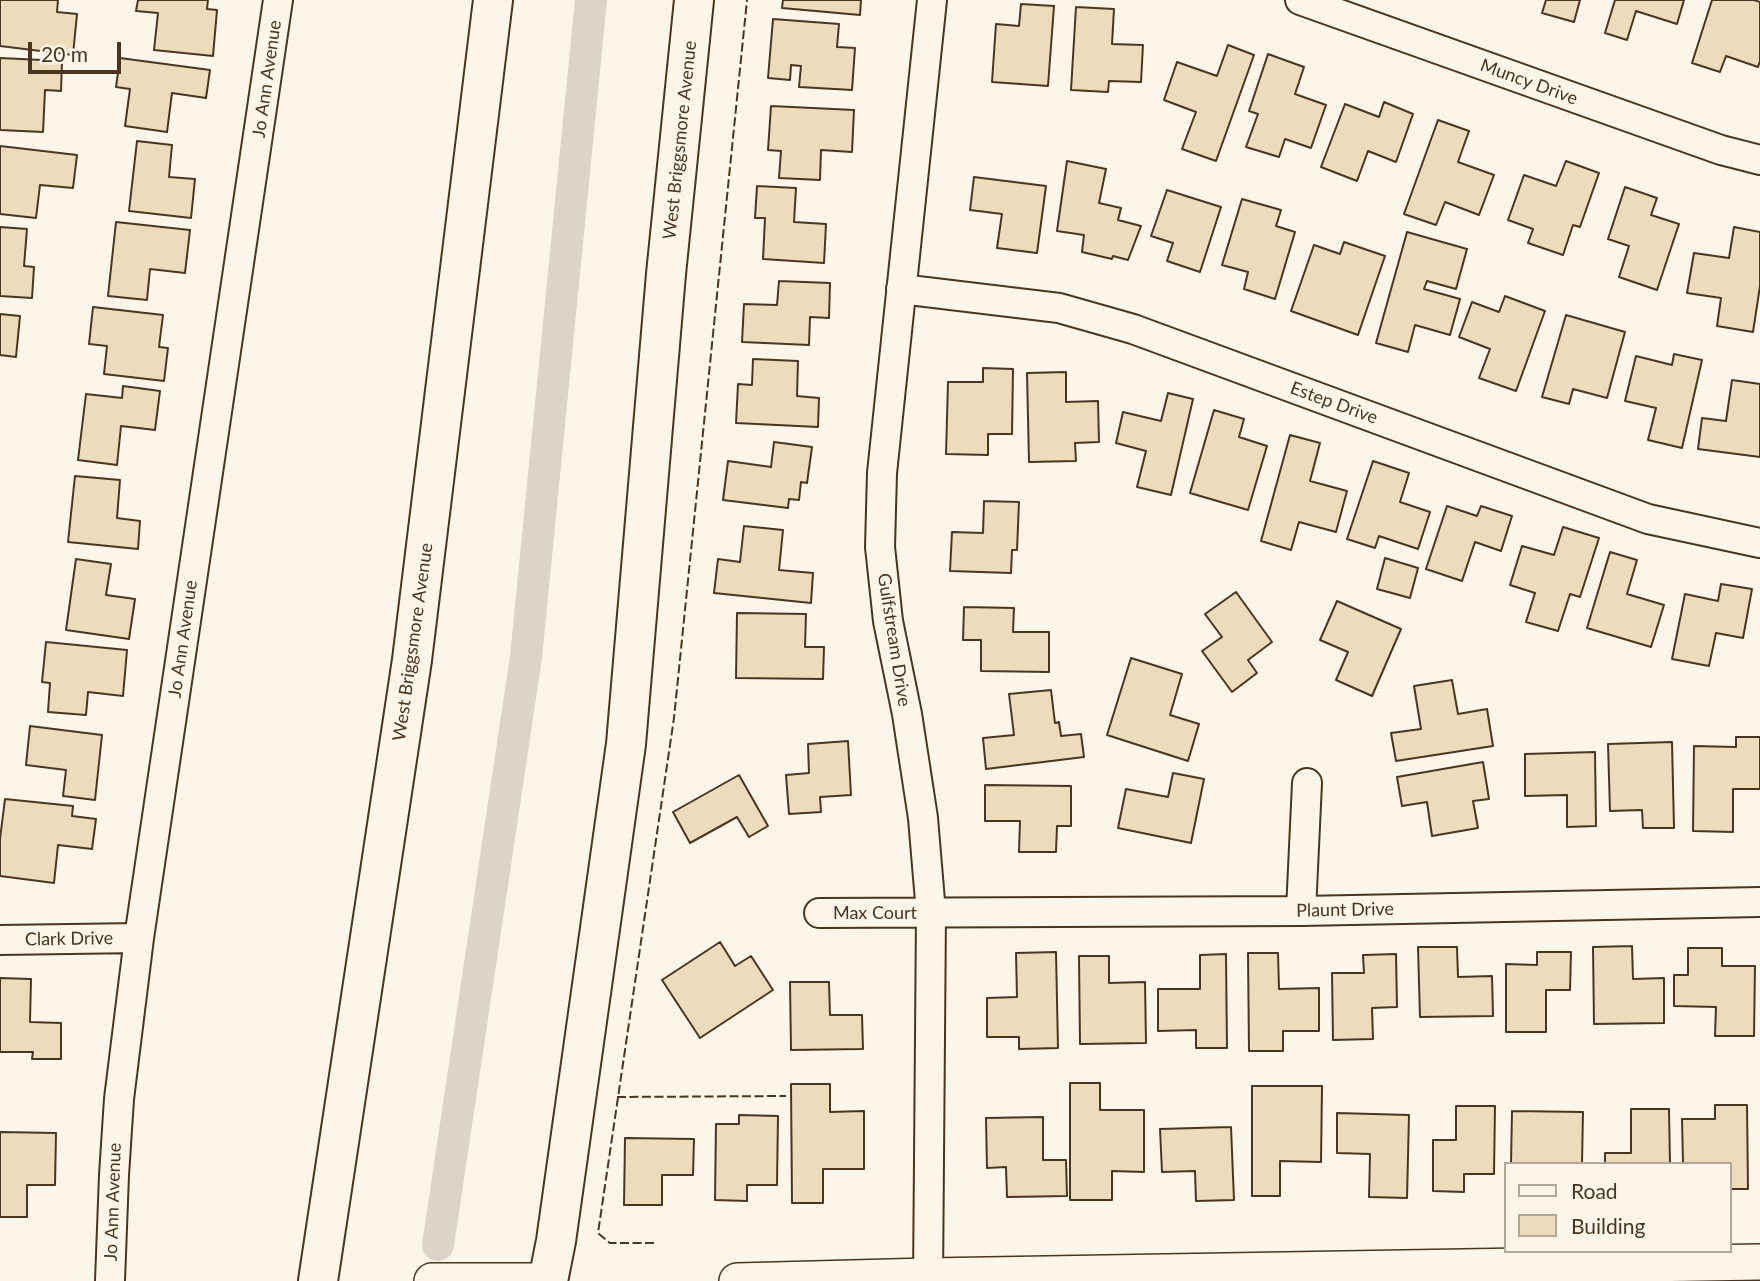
<!DOCTYPE html>
<html>
<head>
<meta charset="utf-8">
<style>
	body { margin:0 }
	#map { position:relative; width:1760px; height:1281px; overflow:hidden; background:#fbf6e9; font-family:Lato,sans-serif }
	canvas { display:block }
	.legend { position:absolute; left:1504px; top:1162px; width:228px; height:91px; box-sizing:border-box; background:#fbf6e9; border:2px solid #b4a999; margin:0; padding:9px 12px; list-style:none; font-size:21px; color:#4a3520 }
	.legend li { display:flex; align-items:center; gap:14px; height:35px }
	.legend b { width:35px; border:2px solid #b4a999 }
	.scale { position:absolute; left:28px; top:42px; width:93px; height:32px; box-sizing:border-box; border:4px solid #4a3520; border-top:0; padding-left:9px; font-size:21px; line-height:24px; white-space:nowrap; color:#4a3520; -webkit-text-stroke:5px #fbf6e9; paint-order:stroke }
</style>
</head>
<body>
<div id="map">
<canvas width="1760" height="1281"></canvas>
<ul class="legend">
<li><b style="height:9px;background:#fbf6e9"></b>Road</li>
<li><b style="height:19px;background:#ecdcbc"></b>Building</li>
</ul>
<div class="scale">20 m</div>
</div>
<script>
const g = document.querySelector('canvas').getContext('2d');
g.lineJoin = 'round';
function shape(rows) {
  const path = new Path2D();
  for (const r of rows) {
    path.moveTo(r[0], r[1]);
    for (let i = 2; i < r.length; i += 2) path.lineTo(r[i], r[i + 1]);
  }
  return path;
}
function strokePath(path, color, width, dash) {
  g.strokeStyle = color;
  g.lineWidth = width;
  g.lineCap = dash ? 'butt' : 'round';
  g.setLineDash(dash || []);
  g.stroke(path);
}
function paint(path, color) {
  g.fillStyle = color;
  g.fill(path, 'evenodd');
}
function write(font, color, halo, rows, align = 'center') {
  g.font = font + ' Lato,sans-serif';
  g.lineWidth = 5;
  g.setLineDash([]);
  g.textBaseline = 'middle';
  g.strokeStyle = halo;
  g.fillStyle = color;
  for (const [text, x, y, turn = 0] of rows) {
    g.save();
    g.translate(x, y);
    g.rotate((+turn || 0) * Math.PI / 180);
    g.textAlign = isNaN(turn) ? turn : align;
    if (halo) g.strokeText(text, 0, 0);
    g.fillText(text, 0, 0);
    g.restore();
  }
}
const canal = shape([
	[438,1245,526,657,591,0]
]);
const building = shape([
	[0,0,58,0,57,12,77,14,73,55,0,46,0,0],
	[138,0,208,0,207,9,217,10,213,56,154,50,158,13,136,11,138,0],
	[783,0,861,0,860,15,782,8,783,0],
	[1546,0,1580,0,1574,22,1542,13,1546,0],
	[1615,0,1684,0,1677,24,1636,11,1627,40,1605,33,1615,0],
	[1712,0,1754,0,1760,2,1760,61,1758,67,1726,56,1720,72,1692,63,1712,0],
	[1021,4,1054,6,1048,86,992,82,996,24,1019,26,1021,4],
	[1076,7,1114,9,1112,44,1143,45,1141,82,1109,81,1108,92,1071,90,1076,7],
	[773,19,839,24,837,47,855,48,852,90,799,87,801,66,791,65,790,80,768,78,773,19],
	[1228,45,1254,55,1216,161,1182,149,1196,112,1164,100,1177,62,1217,76,1228,45],
	[1268,54,1304,67,1295,94,1326,105,1311,148,1285,139,1279,157,1246,147,1258,114,1249,111,1268,54],
	[0,58,62,61,61,91,45,90,43,132,0,130,0,58],
	[120,58,210,70,206,98,172,93,167,132,125,126,130,89,116,87,120,58],
	[1384,102,1413,114,1396,162,1368,151,1357,181,1321,167,1345,104,1379,117,1384,102],
	[771,106,854,110,852,152,821,150,820,180,779,178,781,151,768,150,771,106],
	[1438,120,1469,131,1458,162,1494,175,1479,215,1445,202,1436,225,1404,214,1438,120],
	[137,141,172,145,169,177,195,179,191,218,129,211,137,141],
	[0,146,77,155,73,188,40,185,36,218,0,214,0,146],
	[1067,161,1106,169,1099,203,1121,208,1118,220,1141,226,1128,260,1113,256,1112,259,1082,252,1084,235,1057,231,1067,161],
	[1566,161,1599,173,1580,227,1573,225,1563,255,1528,243,1533,229,1508,220,1524,175,1556,186,1566,161],
	[974,177,1046,186,1037,253,997,248,1002,214,970,210,974,177],
	[757,186,796,188,794,222,826,224,824,263,763,259,765,218,755,218,757,186],
	[1625,187,1657,198,1651,215,1679,224,1657,290,1619,277,1629,246,1608,239,1625,187],
	[1167,190,1221,207,1200,272,1167,261,1173,243,1151,236,1167,190],
	[1242,199,1281,210,1276,226,1295,232,1275,299,1244,289,1248,272,1222,265,1242,199],
	[116,222,190,230,185,273,150,269,147,300,108,296,116,222],
	[0,227,27,229,24,266,34,267,32,298,0,296,0,227],
	[1734,227,1760,232,1760,286,1753,332,1717,326,1721,298,1687,293,1694,253,1729,258,1734,227],
	[1407,232,1467,249,1456,289,1427,281,1424,289,1460,299,1450,335,1415,325,1408,352,1376,343,1407,232],
	[1344,242,1385,256,1358,335,1291,311,1314,245,1340,254,1344,242],
	[779,281,830,283,829,318,810,317,809,345,742,342,744,304,777,305,779,281],
	[1505,296,1545,311,1516,391,1479,378,1490,349,1459,337,1472,302,1499,312,1505,296],
	[93,307,163,315,159,347,168,348,164,381,104,374,107,346,89,344,93,307],
	[0,314,20,316,16,357,0,355,0,314],
	[1566,315,1625,332,1607,398,1573,389,1569,404,1542,397,1566,315],
	[1674,354,1702,360,1682,448,1648,440,1656,408,1625,401,1636,356,1672,365,1674,354],
	[753,359,798,361,797,396,819,398,818,427,736,423,738,384,752,385,753,359],
	[983,368,1013,369,1012,434,988,434,988,455,946,454,948,382,983,382,983,368],
	[1066,372,1066,402,1098,401,1099,442,1075,443,1076,461,1029,462,1027,373,1066,372],
	[1732,380,1760,384,1760,457,1698,449,1702,418,1726,421,1732,380],
	[123,386,160,391,155,430,121,426,117,465,78,460,86,394,122,398,123,386],
	[1168,393,1193,399,1171,495,1137,487,1146,451,1116,443,1123,412,1161,421,1168,393],
	[1214,410,1244,419,1239,437,1267,446,1248,510,1190,493,1214,410],
	[1290,435,1320,443,1310,481,1347,491,1336,532,1299,522,1291,550,1261,541,1290,435],
	[774,442,812,447,807,483,801,482,799,500,789,499,788,508,723,500,728,461,771,467,774,442],
	[1373,461,1409,473,1400,502,1430,512,1418,549,1379,536,1375,548,1347,539,1373,461],
	[75,476,120,480,117,518,140,521,138,549,68,542,75,476],
	[984,501,1019,502,1017,550,1012,550,1011,573,950,571,952,532,983,533,984,501],
	[1447,506,1477,516,1481,506,1512,516,1501,551,1475,542,1462,581,1426,569,1447,506],
	[744,526,783,530,779,570,813,573,811,603,714,593,718,559,740,562,744,526],
	[1563,527,1599,538,1580,597,1570,594,1558,631,1526,622,1535,593,1510,585,1522,546,1554,555,1563,527],
	[1610,552,1637,560,1627,594,1664,605,1651,647,1587,628,1610,552],
	[1385,558,1418,568,1410,598,1377,589,1385,558],
	[76,559,111,564,106,595,135,599,129,639,66,630,76,559],
	[1721,584,1752,589,1743,638,1716,633,1709,666,1672,659,1685,594,1718,601,1721,584],
	[1236,592,1272,642,1248,660,1257,673,1232,692,1202,651,1222,637,1205,614,1236,592],
	[1337,601,1401,629,1372,696,1336,680,1348,652,1320,640,1337,601],
	[964,607,1014,608,1013,632,1049,632,1049,672,981,671,981,640,963,640,964,607],
	[737,613,806,614,805,647,824,647,823,679,736,678,737,613],
	[46,642,127,650,123,696,88,692,86,715,48,712,50,683,42,682,46,642],
	[1131,658,1182,674,1170,715,1199,724,1188,761,1107,735,1131,658],
	[1452,680,1458,714,1487,709,1493,746,1396,761,1391,733,1421,729,1414,686,1452,680],
	[1051,690,1055,723,1059,722,1061,736,1081,734,1084,757,986,769,983,738,1014,735,1009,694,1051,690],
	[30,726,102,735,95,800,63,796,66,770,26,765,30,726],
	[1736,737,1760,737,1760,789,1733,789,1733,832,1693,831,1694,746,1736,747,1736,737],
	[848,741,851,795,820,797,821,812,789,814,786,775,809,773,808,744,848,741],
	[1672,742,1674,828,1643,828,1642,810,1610,811,1608,744,1672,742],
	[1595,752,1596,826,1567,827,1567,795,1525,796,1525,754,1595,752],
	[1483,762,1489,799,1473,801,1478,828,1432,836,1427,802,1402,806,1397,777,1483,762],
	[1173,773,1204,779,1191,843,1118,828,1126,789,1168,797,1173,773],
	[739,775,768,826,749,837,737,817,690,843,673,812,739,775],
	[985,785,1071,786,1071,826,1057,826,1056,852,1019,852,1020,821,985,821,985,785],
	[5,799,73,806,72,816,96,819,92,849,58,845,54,883,0,876,0,839,5,799],
	[720,942,735,966,751,956,773,990,700,1038,662,980,720,942],
	[1632,946,1633,979,1664,978,1664,1023,1594,1024,1593,947,1632,946],
	[1418,947,1457,947,1458,977,1492,976,1493,1016,1420,1017,1418,947],
	[1688,948,1722,948,1722,966,1755,966,1754,1036,1715,1036,1716,1007,1674,1006,1674,975,1688,975,1688,948],
	[1056,952,1058,1048,1019,1049,1019,1037,987,1037,987,998,1017,997,1016,953,1056,952],
	[1537,952,1571,952,1570,990,1546,990,1546,1032,1506,1032,1506,964,1537,965,1537,952],
	[1248,953,1278,953,1279,989,1319,988,1319,1031,1283,1031,1283,1051,1249,1051,1248,953],
	[1226,954,1227,1048,1196,1048,1196,1030,1158,1031,1158,989,1200,989,1200,955,1226,954],
	[1396,954,1397,1007,1372,1008,1373,1039,1333,1040,1332,973,1364,973,1363,955,1396,954],
	[1079,956,1109,956,1109,983,1145,982,1146,1043,1080,1044,1079,956],
	[0,978,31,979,30,1022,61,1023,61,1059,32,1059,33,1052,0,1052,0,978],
	[790,982,829,982,830,1015,862,1015,863,1049,791,1050,790,982],
	[1070,1083,1100,1083,1100,1110,1144,1110,1144,1172,1112,1171,1112,1200,1070,1200,1070,1083],
	[791,1084,830,1084,830,1112,864,1111,864,1169,823,1169,823,1203,792,1203,791,1084],
	[1252,1086,1322,1086,1321,1162,1280,1161,1280,1196,1252,1196,1252,1086],
	[1715,1105,1747,1105,1748,1189,1730,1189,1730,1164,1683,1164,1682,1119,1715,1119,1715,1105],
	[1456,1106,1495,1106,1494,1174,1464,1174,1464,1192,1433,1191,1433,1140,1456,1140,1456,1106],
	[1631,1109,1669,1109,1670,1164,1605,1164,1605,1153,1631,1153,1631,1109],
	[1512,1111,1583,1112,1582,1164,1511,1164,1512,1111],
	[1337,1113,1409,1115,1407,1198,1369,1197,1370,1154,1337,1153,1337,1113],
	[739,1115,778,1116,777,1185,747,1185,747,1201,715,1200,716,1124,739,1124,739,1115],
	[1043,1117,1043,1160,1066,1160,1067,1196,1007,1197,1006,1167,987,1168,986,1118,1043,1117],
	[1231,1127,1234,1200,1196,1201,1195,1171,1162,1172,1160,1129,1231,1127],
	[0,1132,56,1133,55,1185,27,1185,27,1217,0,1217,0,1132],
	[625,1138,694,1139,693,1175,662,1175,662,1205,624,1205,625,1138]
]);
const minor = shape([
	[1300,0,1721,150,1760,160],
	[901,289,1059,308,1133,329,1648,519,1760,543],
	[1301,911,1307,783],
	[819,913,1301,911,1760,902],
	[0,940,139,938],
	[110,1281,114,1175,119,1099,139,938,278,0],
	[928,1281,931,913,923,818,907,714,888,621,880,547,882,473,932,0]
]);
const tertiary = shape([
	[432,1281,535,1281],
	[737,1281,928,1276,1760,1262]
]);
const primary = shape([
	[318,1281,412,660,493,0],
	[548,1281,556,1241,626,744,666,274,694,0]
]);
const fence = shape([
	[617,1097,786,1096],
	[654,1243,610,1243,598,1233,674,718,747,0]
]);
const streetNames = [
	["Jo Ann Avenue",267,79,-82],
	["Muncy Drive",1529,82,20],
	["West Briggsmore Avenue",680,140,-84],
	["Estep Drive",1334,403,20],
	["Jo Ann Avenue",183,639,-82],
	["Gulfstream Drive",894,640,81],
	["West Briggsmore Avenue",413,642,-82],
	["Plaunt Drive",1345,910,-1],
	["Max Court",875,913],
	["Clark Drive",69,939,-1],
	["Jo Ann Avenue",113,1202,-88]
];
strokePath(canal, '#dcd4c6', 32);
paint(building, '#ecdcbc');
strokePath(building, '#4a3520', 2);
strokePath(minor, '#4a3520', 32);
strokePath(tertiary, '#4a3520', 38);
strokePath(primary, '#4a3520', 42);
strokePath(minor, '#fbf6e9', 28);
strokePath(tertiary, '#fbf6e9', 35);
strokePath(primary, '#fbf6e9', 38);
strokePath(fence, '#4a3520', 2, [9, 3.5]);
write('18px', '#4a3520', '#fbf6e9', streetNames);
</script>
</body>
</html>
